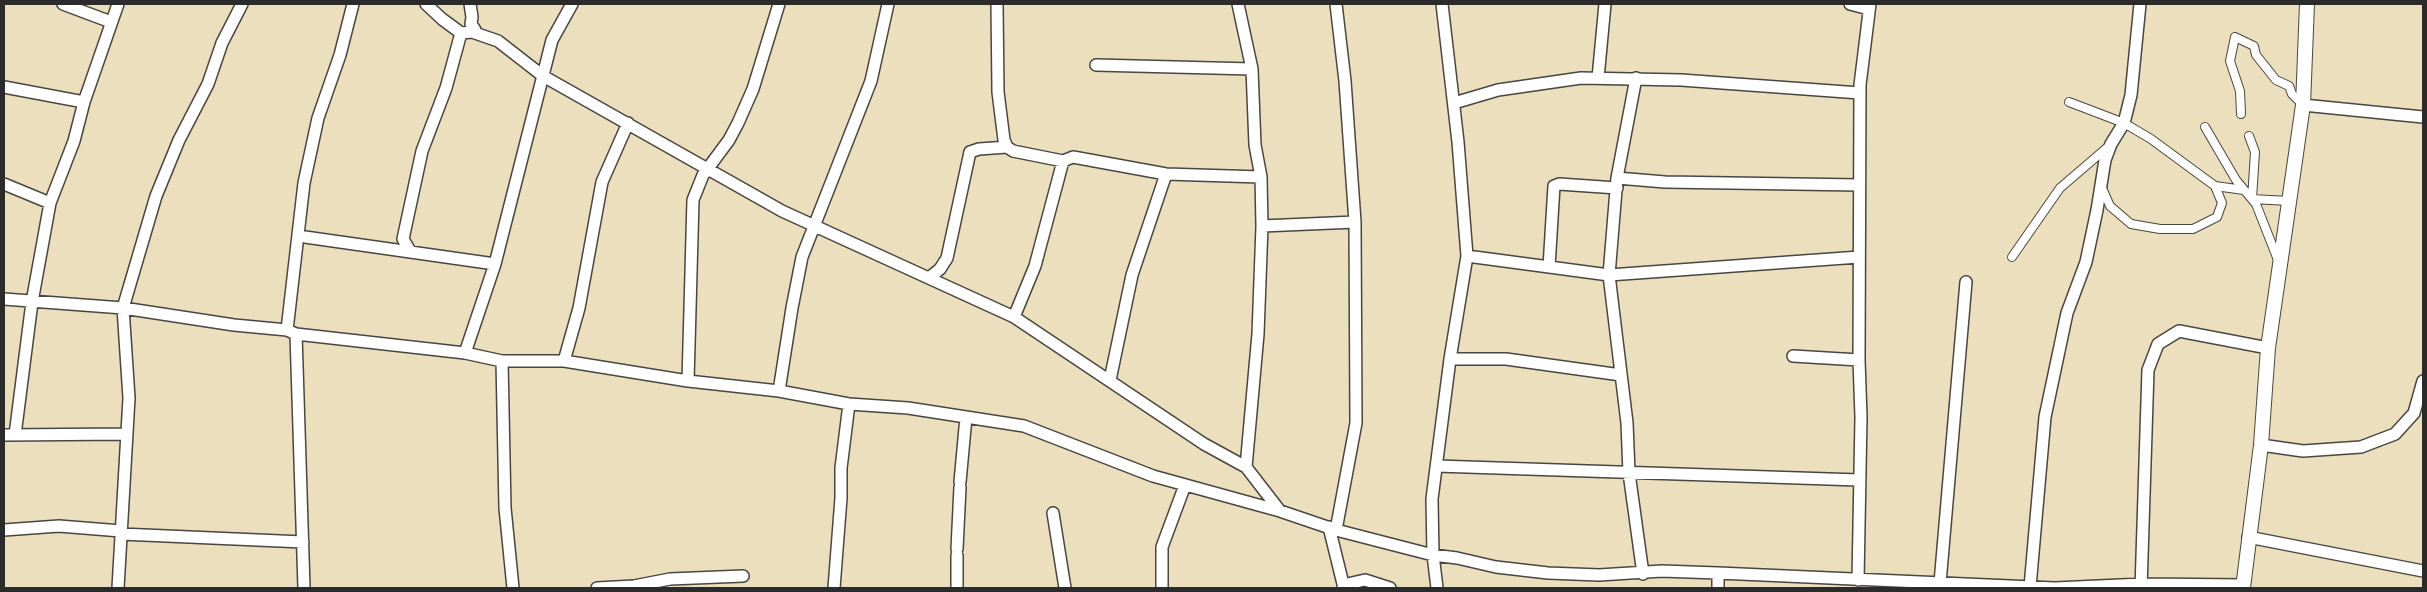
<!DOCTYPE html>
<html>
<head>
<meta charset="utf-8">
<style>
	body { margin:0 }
	#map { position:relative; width:2427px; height:592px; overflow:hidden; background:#ecdfbd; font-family:Sriracha,sans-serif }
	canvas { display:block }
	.frame { position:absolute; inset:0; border:5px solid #2b2b2b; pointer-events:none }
</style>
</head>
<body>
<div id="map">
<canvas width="2427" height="592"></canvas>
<div class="frame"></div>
</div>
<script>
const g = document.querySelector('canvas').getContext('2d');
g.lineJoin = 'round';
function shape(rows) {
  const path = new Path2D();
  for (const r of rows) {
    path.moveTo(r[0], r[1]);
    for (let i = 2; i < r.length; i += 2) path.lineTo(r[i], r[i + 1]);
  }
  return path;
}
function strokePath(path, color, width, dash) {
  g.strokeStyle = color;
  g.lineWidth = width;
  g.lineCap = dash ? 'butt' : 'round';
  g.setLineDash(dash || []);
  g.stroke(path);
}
const pedestrian = shape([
	[2069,102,2124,123,2151,139,2215,186],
	[2241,114,2240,91,2230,61,2235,37,2254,46,2256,55,2276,80,2289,86,2292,94,2303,105],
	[2205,127,2236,180,2256,204,2278,260],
	[2249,136,2255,152,2252,199,2289,201],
	[2102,188,2110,206,2131,224,2160,229,2193,229,2217,217,2222,203,2215,186,2244,190],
	[2012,257,2060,188,2109,146]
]);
const minor = shape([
	[63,4,111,22],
	[426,4,442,19,461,33,472,32,498,41,543,76,782,211,1014,317,1204,444,1246,467,1280,511],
	[470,4,472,17,471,24,475,30,472,32],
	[997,4,998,92,1004,140,1007,147,1013,151,1063,161,1073,157,1166,174,1261,177],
	[1238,4,1252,69,1255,145,1261,177,1262,226,1258,334,1246,467],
	[1336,4,1345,81,1355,222,1356,423,1336,530],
	[1850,4,1869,9],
	[1096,65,1252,69],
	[1598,78,1605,4],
	[1636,78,1617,178,1609,275,1627,423,1629,473,1643,574],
	[4,87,84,102],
	[1454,103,1498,90,1581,78,1681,80,1860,93],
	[2303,105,2423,117],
	[1617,178,1665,182,1859,185],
	[4,184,50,203],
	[1262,226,1355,222],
	[305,237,495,264],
	[410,251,403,239,422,151,446,88,461,33],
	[1467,256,1609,275,1859,257],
	[1549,267,1554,186,1559,184,1617,188],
	[929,278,940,269,947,258,970,152,979,149,1007,147],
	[4,299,123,308,234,325,287,330,296,334,465,353,502,361,564,361,688,381,779,391,849,404,908,408,1024,426,1153,476,1280,511,1336,530,1433,555,1457,558,1496,567,1548,573,1599,575,1662,571,1718,573,2055,588,2142,584,2244,585],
	[1014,317,1035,266,1063,161],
	[287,330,304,183,318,118,340,55,353,4],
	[296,334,304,588],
	[465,353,495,264,552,40,572,4],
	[1793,356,1859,360],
	[1450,359,1506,359,1621,375],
	[502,361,505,508,513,588],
	[564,361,579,308,602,182,628,123],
	[1110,380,1132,275,1166,174],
	[688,381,693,200,703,175,729,140,738,123,753,89,779,4],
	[779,391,792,308,802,257,871,81,888,4],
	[4,435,126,434],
	[15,435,32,302,50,203,74,141,84,102,118,4],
	[2261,445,2303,451,2361,447,2395,434,2414,413,2423,381],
	[1437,466,1859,480],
	[960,482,966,417],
	[1053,513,1065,588],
	[1329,527,1344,588],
	[4,530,59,526,121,531],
	[121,534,303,542],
	[2248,537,2423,571],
	[957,549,960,487],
	[1858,580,1861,417,1859,360,1860,85,1870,4],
	[1940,583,1966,282],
	[1343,585,1365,580,1390,588],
	[2030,587,2045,417,2067,313,2086,262,2097,210,2105,160,2111,144,2124,123,2131,95,2140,4],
	[118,588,129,398,123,308,156,196,179,140,208,84,222,43,242,4],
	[597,588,634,586,670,579,743,576],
	[834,588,841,498,841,468,849,404],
	[957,588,957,555],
	[1162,588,1162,547,1185,485],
	[1437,588,1433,555,1432,499,1450,359,1467,256,1458,142,1442,4],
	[1718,588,1718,573],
	[2141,588,2148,370,2158,344,2179,331,2268,348]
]);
const tertiary = shape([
	[2243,588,2261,445,2268,348,2303,105,2307,4]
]);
strokePath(pedestrian, '#484641', 10);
strokePath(minor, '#484641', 14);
strokePath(tertiary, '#484641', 16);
strokePath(pedestrian, '#fff', 8);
strokePath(minor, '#fff', 11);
strokePath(tertiary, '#fff', 14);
</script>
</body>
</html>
